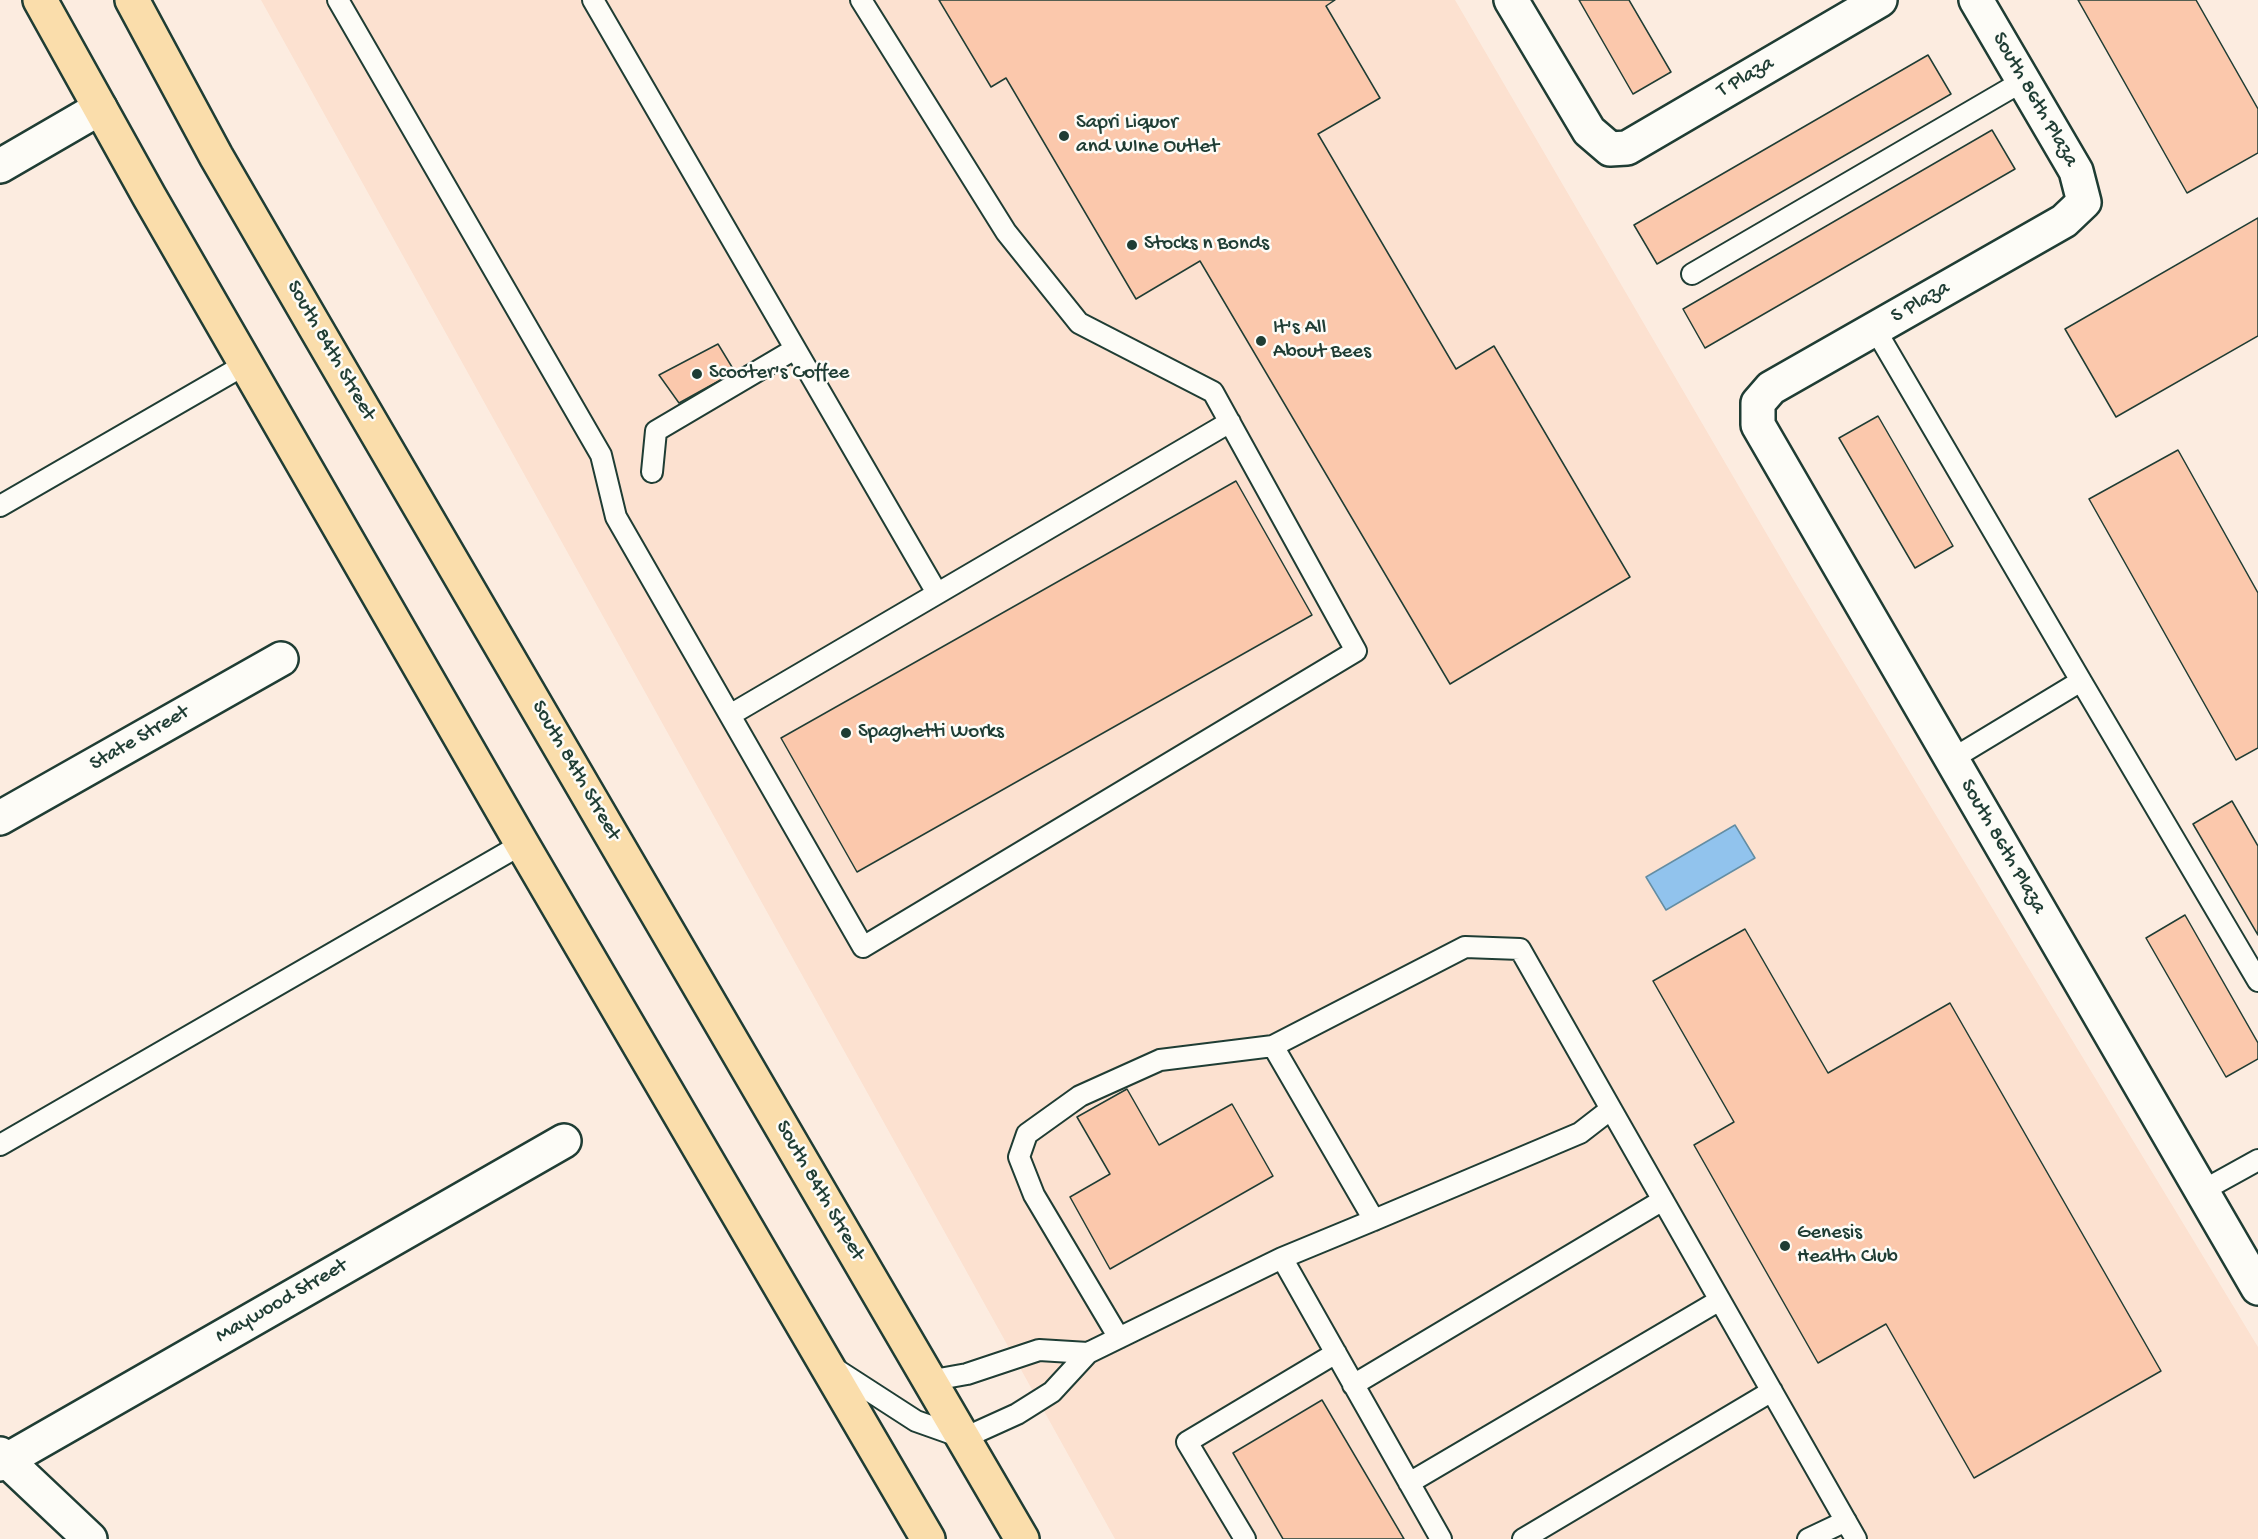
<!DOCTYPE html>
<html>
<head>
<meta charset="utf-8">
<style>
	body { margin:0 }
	canvas { display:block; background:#fcece0 }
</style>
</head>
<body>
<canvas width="2258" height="1539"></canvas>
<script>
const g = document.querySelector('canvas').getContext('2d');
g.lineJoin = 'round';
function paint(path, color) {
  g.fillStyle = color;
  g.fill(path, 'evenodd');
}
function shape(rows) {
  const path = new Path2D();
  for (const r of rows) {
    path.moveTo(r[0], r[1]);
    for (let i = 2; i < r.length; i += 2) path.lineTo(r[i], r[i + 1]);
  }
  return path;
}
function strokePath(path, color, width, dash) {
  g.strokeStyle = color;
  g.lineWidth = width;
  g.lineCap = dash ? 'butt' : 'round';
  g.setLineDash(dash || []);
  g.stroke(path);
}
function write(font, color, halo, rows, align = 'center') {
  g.font = font + ' "Gochi Hand",sans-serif';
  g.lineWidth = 5;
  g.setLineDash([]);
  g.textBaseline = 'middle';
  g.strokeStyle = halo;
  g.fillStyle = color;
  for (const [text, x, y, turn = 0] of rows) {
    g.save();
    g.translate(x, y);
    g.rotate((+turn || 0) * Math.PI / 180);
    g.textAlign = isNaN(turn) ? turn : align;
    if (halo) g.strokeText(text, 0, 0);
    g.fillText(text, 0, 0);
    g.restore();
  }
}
const built = shape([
	[261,0,1455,0,1793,579,2258,1347,2258,1539,1115,1539]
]);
const water = shape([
	[1735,825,1755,858,1666,910,1646,877,1735,825]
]);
const building = shape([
	[939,0,1335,0,1326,6,1380,98,1318,134,1456,369,1494,346,1630,577,1450,684,1200,261,1136,299,1006,78,991,87,939,0],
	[1579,0,1629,0,1671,72,1633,94,1579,0],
	[2078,0,2196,0,2258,109,2258,153,2187,193,2078,0],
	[1928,55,1951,94,1657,264,1634,225,1928,55],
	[1992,130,2015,169,1705,348,1683,309,1992,130],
	[2258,218,2258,336,2116,417,2065,329,2258,218],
	[718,344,735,372,679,403,659,375,718,344],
	[1878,416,1953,546,1915,568,1839,438,1878,416],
	[2178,450,2258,593,2258,748,2236,760,2089,499,2178,450],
	[1236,481,1312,615,857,872,781,738,1236,481],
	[2232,801,2258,846,2258,935,2193,824,2232,801],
	[2185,915,2258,1043,2258,1059,2226,1077,2146,938,2185,915],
	[1745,929,1828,1073,1950,1003,2161,1371,1974,1478,1886,1324,1818,1363,1694,1145,1734,1122,1653,981,1745,929],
	[1127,1089,1159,1145,1232,1104,1273,1176,1110,1269,1070,1197,1110,1174,1077,1117,1127,1089],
	[1322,1400,1404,1539,1283,1539,1233,1453,1322,1400]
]);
const service = shape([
	[338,0,601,455,616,517,863,947,1356,651,1213,392,1079,323,1006,232,861,0],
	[593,0,937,593],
	[1692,274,2023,81],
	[1875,329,2081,681,1952,759],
	[652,472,656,431,795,349],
	[0,506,246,364],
	[2081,681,2258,981],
	[730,715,1230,422],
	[1611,1109,1856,1539],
	[0,1145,522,844],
	[2202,1191,2258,1160],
	[1282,1258,1441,1539],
	[1119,1338,1034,1195,1019,1157,1027,1134,1080,1096,1160,1060,1273,1046],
	[1088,1353,1282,1258,1374,1220,1580,1133,1611,1109,1520,949,1465,947,1273,1046,1374,1220],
	[834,1368,916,1421,964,1438,1017,1414,1052,1392,1088,1353,1039,1350,967,1374,928,1381],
	[1353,1385,1663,1200],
	[1409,1483,1720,1300],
	[1245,1539,1187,1442,1336,1353],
	[1523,1539,1772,1391],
	[1808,1539,1846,1521]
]);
const minor = shape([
	[1511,0,1589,131,1610,149,1627,148,1880,0],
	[1976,0,2076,171,2084,202,2064,221,1771,388,1758,403,1758,425,2258,1288],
	[0,166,100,108],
	[0,818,281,659],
	[0,1454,90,1539],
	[0,1464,564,1141]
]);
const primary = shape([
	[40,0,149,196,522,844,928,1539],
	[132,0,216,156,314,325,1022,1539]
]);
const markers = [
	[1064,136,6,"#1f3d34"],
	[1132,245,6,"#1f3d34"],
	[1261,341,6,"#1f3d34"],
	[697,374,6,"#1f3d34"],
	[846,733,6,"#1f3d34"],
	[1785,1246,6,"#1f3d34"]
];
const streetNames = [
	["T Plaza",1746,78,-30],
	["South 86th Plaza",2034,100,60],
	["S Plaza",1921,303,-30],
	["South 84th Street",330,351,60],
	["State Street",140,739,-30],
	["South 84th Street",575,771,60],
	["South 86th Plaza",2002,847,60],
	["South 84th Street",819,1191,60],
	["Maywood Street",282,1302,-30]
];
const poiNames = [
	["Sapri Liquor",1076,124],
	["and WIne Outlet",1076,148],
	["Stocks n Bonds",1144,245],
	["It's All",1273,329],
	["About Bees",1273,353],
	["Scooter's Coffee",709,374],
	["Spaghetti Works",858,733],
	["Genesis",1797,1234],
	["Health Club",1797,1258]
];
paint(built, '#fce1d0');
paint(water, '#91c3ed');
strokePath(water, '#638da3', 1.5);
paint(building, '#fbc8ac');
strokePath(building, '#1f3d34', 1.5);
strokePath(service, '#1f3d34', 24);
strokePath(minor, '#1f3d34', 38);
strokePath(primary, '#1f3d34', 38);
strokePath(service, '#fdfcf7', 20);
strokePath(minor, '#fdfcf7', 33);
strokePath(primary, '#faddab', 33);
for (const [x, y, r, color] of markers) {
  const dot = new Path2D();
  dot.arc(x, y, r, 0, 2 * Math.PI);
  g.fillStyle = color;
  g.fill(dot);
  strokePath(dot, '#fdfcf7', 2);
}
write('21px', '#1f3d34', '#fdfcf7', streetNames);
write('21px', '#1f3d34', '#fdfcf7', poiNames, 'left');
</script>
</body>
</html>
